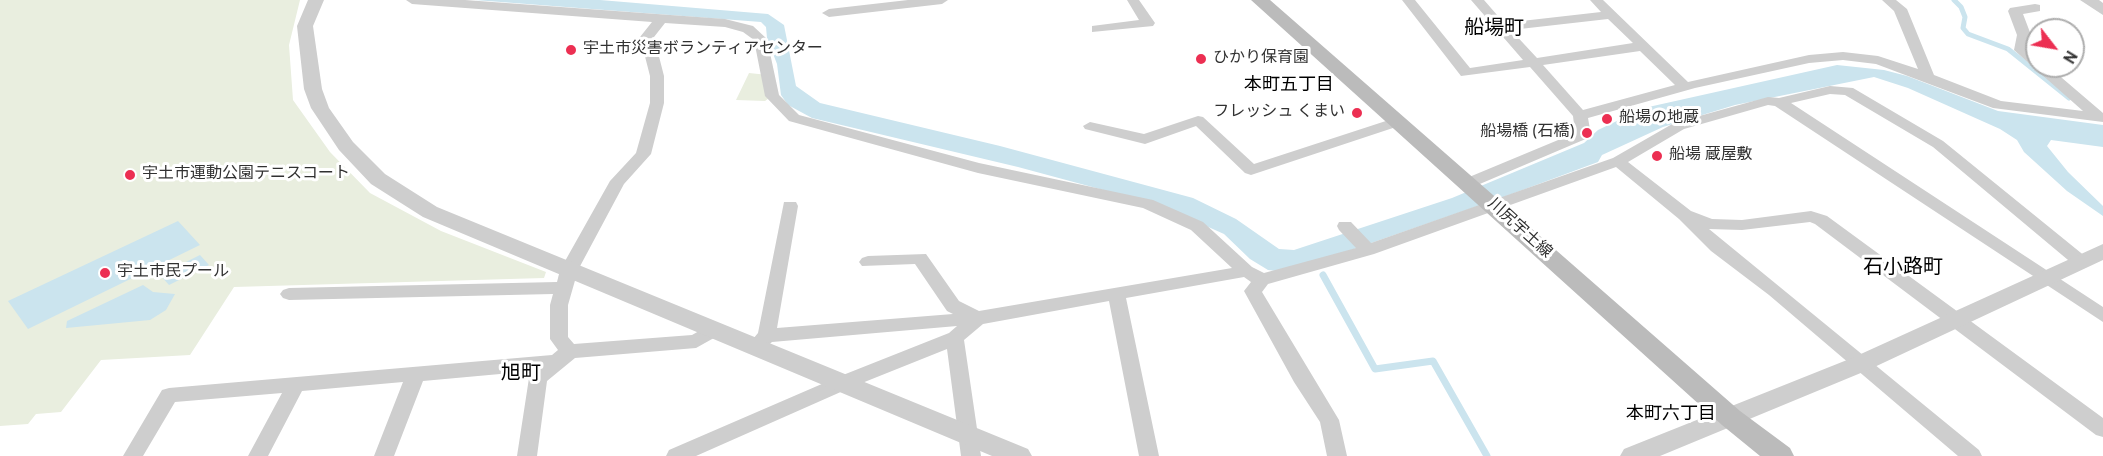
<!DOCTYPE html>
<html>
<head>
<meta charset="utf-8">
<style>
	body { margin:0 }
	#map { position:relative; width:2103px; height:456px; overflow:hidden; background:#fff; font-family:Overpass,sans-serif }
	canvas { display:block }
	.north { position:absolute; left:2025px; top:18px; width:60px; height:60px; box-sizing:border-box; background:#fff; border:2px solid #adadad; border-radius:50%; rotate:121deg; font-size:16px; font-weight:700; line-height:24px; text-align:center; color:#313131 }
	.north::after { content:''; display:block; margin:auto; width:21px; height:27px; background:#ec2f52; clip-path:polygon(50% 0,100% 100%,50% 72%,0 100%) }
</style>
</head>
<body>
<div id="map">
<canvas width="2103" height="456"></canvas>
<div class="north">N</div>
</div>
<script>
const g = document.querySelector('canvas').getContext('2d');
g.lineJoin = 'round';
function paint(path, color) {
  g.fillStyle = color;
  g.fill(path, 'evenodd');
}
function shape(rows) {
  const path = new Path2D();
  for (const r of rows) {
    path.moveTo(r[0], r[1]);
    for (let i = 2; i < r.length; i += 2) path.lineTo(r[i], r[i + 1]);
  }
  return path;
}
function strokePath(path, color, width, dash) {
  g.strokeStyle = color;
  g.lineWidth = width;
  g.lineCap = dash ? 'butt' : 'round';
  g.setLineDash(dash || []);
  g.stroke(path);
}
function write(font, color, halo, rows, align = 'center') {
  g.font = font + ' Overpass,"Noto Sans JP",sans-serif';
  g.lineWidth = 6;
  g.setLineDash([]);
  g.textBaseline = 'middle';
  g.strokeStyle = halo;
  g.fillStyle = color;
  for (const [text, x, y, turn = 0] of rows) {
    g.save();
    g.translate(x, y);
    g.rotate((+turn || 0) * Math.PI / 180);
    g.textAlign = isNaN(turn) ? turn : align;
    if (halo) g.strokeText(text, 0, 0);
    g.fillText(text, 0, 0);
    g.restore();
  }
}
const green = shape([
	[0,0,300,0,289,45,293,100,330,152,370,193,441,231,546,272,544,278,234,287,190,355,101,360,61,412,36,414,28,424,0,426],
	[749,73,768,75,772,96,765,101,736,100]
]);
const water = shape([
	[475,0,600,0,768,14,784,25,796,86,820,103,1000,146,1193,198,1236,219,1279,249,1294,250,1452,198,1584,143,1598,130,1644,108,1837,65,1884,70,1907,76,1998,111,2103,125,2103,147,2051,140,2047,146,2068,172,2103,206,2103,216,2067,191,2024,152,2017,140,2000,129,1908,88,1874,77,1735,105,1663,127,1602,155,1598,162,1501,198,1302,267,1285,272,1268,270,1250,259,1224,234,1159,205,1018,167,812,118,788,105,781,95,777,64,767,38,766,27,761,22],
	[178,221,200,245,28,329,8,301],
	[200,255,209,265,169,285,160,275],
	[143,285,153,292,175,294,166,310,150,320,66,328,67,321]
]);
const streamFar1 = shape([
	[1954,0,1961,7,1965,17,1963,28,1968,34,2008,49,2069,98]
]);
const stream = shape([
	[1323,275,1375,369,1433,361,1487,456]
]);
const minor = shape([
	[406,0,465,0,725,19,753,26,767,39,779,95,799,115,979,163,1153,200,1203,222,1252,267,1264,273,1356,248,1339,230,1337,226,1339,222,1351,222,1371,243,1613,158,1674,123,1768,97,1779,98,1830,86,1853,88,1943,141,2086,257,2089,261,2086,265,2074,265,1933,147,1845,95,1830,94,1791,103,2103,307,2103,322,1775,106,1768,105,1684,129,1628,162,1691,211,1712,219,1742,220,1811,211,1827,216,2103,418,2103,437,2096,435,1815,224,1810,222,1742,230,1709,229,1979,450,1982,456,1958,456,1769,295,1711,251,1679,219,1616,167,1374,254,1268,284,1262,292,1339,420,1347,456,1327,456,1320,422,1294,382,1244,291,1251,282,1244,277,1126,298,1159,456,1139,456,1109,301,983,324,964,340,981,456,961,456,947,349,852,387,696,456,666,456,669,450,838,377,949,333,957,326,772,342,763,350,751,350,748,345,758,333,784,202,796,202,798,206,777,328,953,314,947,311,915,264,862,266,859,262,862,258,868,256,926,254,959,301,979,311,1232,268,1191,230,1143,208,978,173,789,121,765,96,754,40,743,32,725,27,665,23,654,37,664,76,664,103,651,154,624,184,578,270,568,305,568,337,574,344,692,335,715,322,721,324,724,329,721,334,696,348,575,358,547,381,537,456,517,456,529,378,533,371,423,381,394,456,374,456,403,382,302,391,268,456,248,456,282,393,175,402,143,456,123,456,162,390,169,388,552,355,558,350,550,339,550,305,553,294,289,300,283,298,280,294,283,290,289,288,557,282,560,270,610,181,636,153,650,103,650,76,640,37,652,22,412,4,406,0],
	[908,0,948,0,942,4,829,17,822,13,829,9,908,0],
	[1127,0,1139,0,1155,23,1153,26,1092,32,1092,26,1139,20,1127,0],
	[1402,0,1415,0,1470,68,1523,60,1471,0,1484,0,1504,23,1601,12,1590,0,1603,0,1688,82,1809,55,1843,52,1878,56,1918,69,1894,11,1882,0,1896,0,1907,9,1934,75,2001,101,2083,111,2014,50,2017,35,2008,11,2010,8,2035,4,2040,5,2040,11,2023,14,2031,35,2028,49,2037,57,2037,66,2048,66,2103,113,2103,122,1993,108,1876,64,1843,60,1809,63,1695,88,1588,118,1591,135,1588,138,1468,189,1460,184,1462,180,1575,133,1573,116,1530,67,1461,76,1402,0],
	[1608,19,1633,43,1537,58,1511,30,1608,19],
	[1640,51,1675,85,1583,110,1543,65,1640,51],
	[1198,116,1203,117,1254,164,1392,119,1397,118,1404,122,1402,125,1251,175,1245,173,1196,126,1145,144,1085,129,1083,126,1090,122,1144,134,1198,116]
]);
const tertiary = shape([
	[308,0,324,0,313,26,322,89,329,108,353,142,385,174,437,207,1028,449,1032,456,992,456,423,217,371,184,339,150,311,108,304,89,297,26,308,0],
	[2080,0,2099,0,2103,3,2103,15,2080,0],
	[2103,244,2103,260,1868,370,1660,456,1620,456,1624,449,1852,358,2103,244]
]);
const secondary = shape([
	[1251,0,1270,0,1740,411,1790,448,1794,456,1760,456,1722,425,1251,0]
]);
const markers = [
	[571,50,6,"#ec2f52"],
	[1201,59,6,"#ec2f52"],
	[1357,113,6,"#ec2f52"],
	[1607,119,6,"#ec2f52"],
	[1587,133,6,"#ec2f52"],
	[1657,156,6,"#ec2f52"],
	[130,175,6,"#ec2f52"],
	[105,273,6,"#ec2f52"]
];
const poiNames = [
	["宇土市災害ボランティアセンター",583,50],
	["ひかり保育園",1213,59],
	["フレッシュ くまい",1345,113,"right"],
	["船場の地蔵",1619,119],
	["船場橋 (石橋)",1575,133,"right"],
	["船場 蔵屋敷",1669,156],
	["宇土市運動公園テニスコート",142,175],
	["宇土市民プール",117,273]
];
const streetNames = [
	["川尻宇土線",1519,229,42]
];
const neighbourhoodNames = [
	["本町五丁目",1289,86],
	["本町六丁目",1671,415]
];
const quarterNames = [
	["船場町",1494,30],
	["石小路町",1903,269],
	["旭町",521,375]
];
paint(green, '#e9eedf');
paint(water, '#cbe4ee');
strokePath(streamFar1, '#cbe4ee', 5);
strokePath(stream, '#cbe4ee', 7);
paint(minor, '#cecece');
paint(tertiary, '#cecece');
paint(secondary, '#bbb');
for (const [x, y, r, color] of markers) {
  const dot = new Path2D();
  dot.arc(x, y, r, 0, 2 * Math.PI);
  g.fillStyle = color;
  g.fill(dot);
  strokePath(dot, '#fff', 2);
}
write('16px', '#313131', '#fff', poiNames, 'left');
write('16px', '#313131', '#fff', streetNames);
write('18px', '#000', '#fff', neighbourhoodNames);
write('20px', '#000', '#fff', quarterNames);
</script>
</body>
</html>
